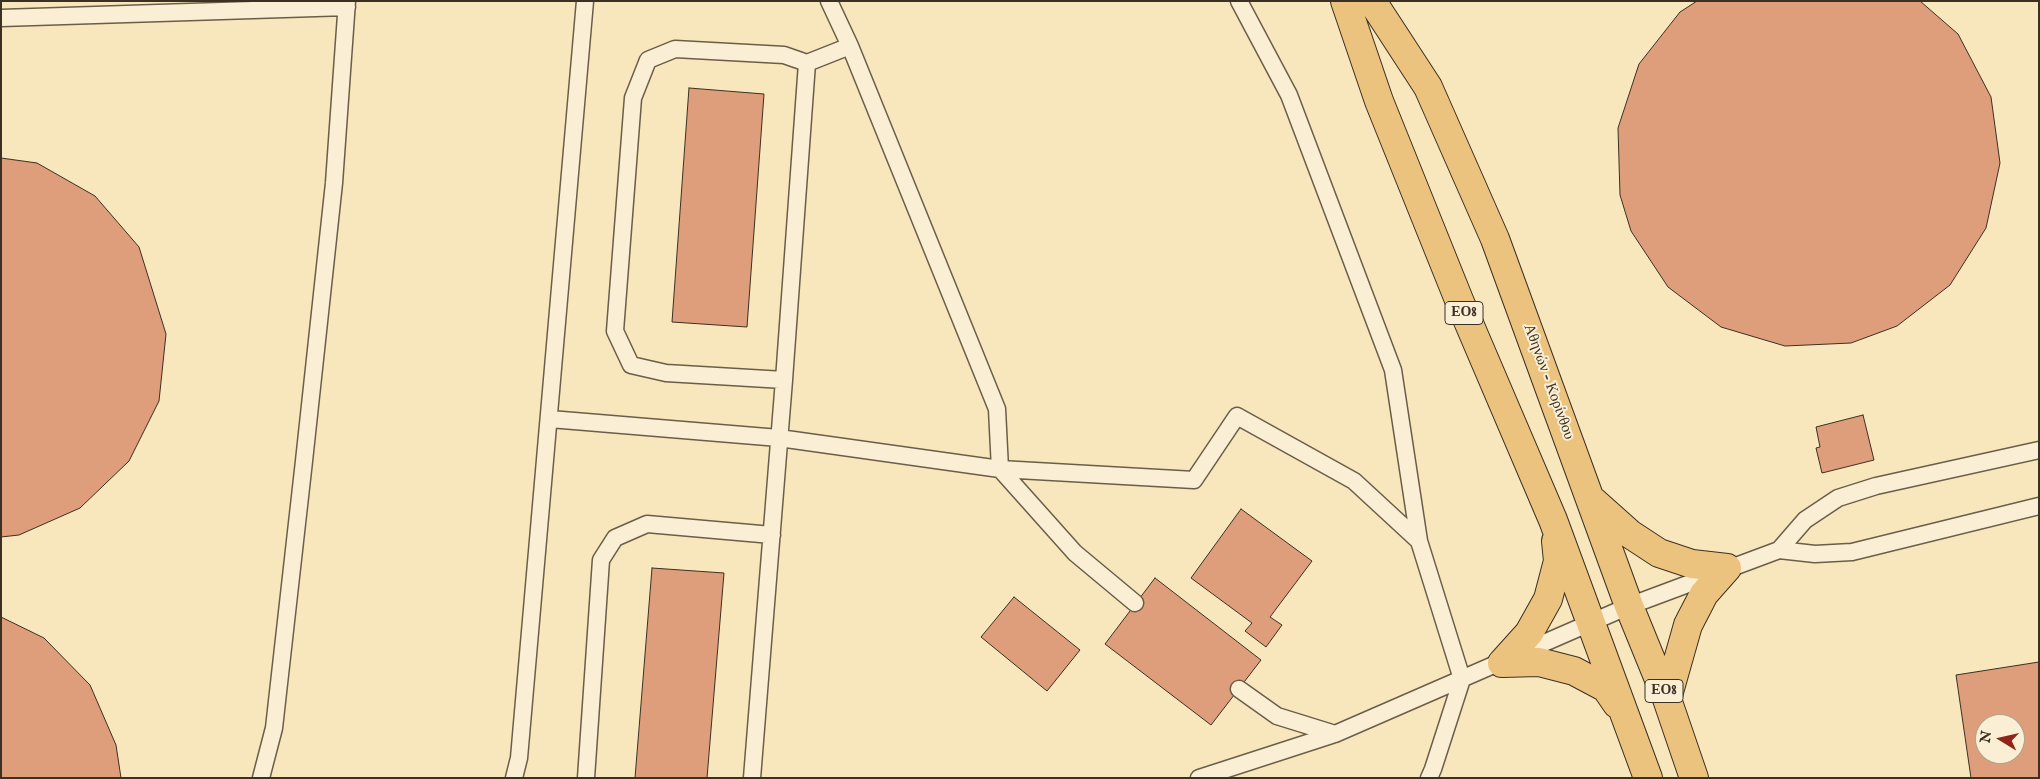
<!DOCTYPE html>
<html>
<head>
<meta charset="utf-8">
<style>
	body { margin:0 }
	#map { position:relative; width:2040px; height:779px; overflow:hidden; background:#f8e6bd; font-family:"IM FELL English",serif }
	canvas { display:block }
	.frame { position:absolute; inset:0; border:2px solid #3b3022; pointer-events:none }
	.north { position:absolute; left:1975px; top:714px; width:50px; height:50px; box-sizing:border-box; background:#faefd4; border:1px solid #aea38d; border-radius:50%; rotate:279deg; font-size:14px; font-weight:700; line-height:20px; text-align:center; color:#3b3022 }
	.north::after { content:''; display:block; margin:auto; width:18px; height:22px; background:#8f2418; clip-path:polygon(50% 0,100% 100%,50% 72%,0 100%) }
</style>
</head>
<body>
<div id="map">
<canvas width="2040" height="779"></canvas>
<div class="frame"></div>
<div class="north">N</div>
</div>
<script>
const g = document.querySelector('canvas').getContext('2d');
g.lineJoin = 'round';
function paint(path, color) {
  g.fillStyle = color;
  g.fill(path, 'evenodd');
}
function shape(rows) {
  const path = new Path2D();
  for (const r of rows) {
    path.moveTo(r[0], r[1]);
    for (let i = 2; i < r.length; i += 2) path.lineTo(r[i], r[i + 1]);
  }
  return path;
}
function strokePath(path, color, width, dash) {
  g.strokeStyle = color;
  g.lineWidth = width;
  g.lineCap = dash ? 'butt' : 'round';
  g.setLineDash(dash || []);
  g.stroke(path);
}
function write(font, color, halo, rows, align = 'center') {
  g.font = font + ' "IM FELL English",serif';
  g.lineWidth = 4;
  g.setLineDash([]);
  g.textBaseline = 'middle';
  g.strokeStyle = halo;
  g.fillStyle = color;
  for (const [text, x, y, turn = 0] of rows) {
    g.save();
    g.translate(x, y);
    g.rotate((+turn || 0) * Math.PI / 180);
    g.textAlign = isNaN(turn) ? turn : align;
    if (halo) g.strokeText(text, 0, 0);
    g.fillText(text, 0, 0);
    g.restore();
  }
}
const building = shape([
	[1697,1,1920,1,1958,34,1991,97,2000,163,1986,228,1950,285,1897,326,1851,343,1785,346,1721,327,1668,287,1631,231,1620,195,1618,128,1639,64,1680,12,1697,1],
	[689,88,764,94,747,327,672,322,689,88],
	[1,158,37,163,95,196,139,247,166,334,159,401,129,461,80,508,19,535,1,537,1,158],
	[1863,415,1874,460,1822,473,1816,448,1820,447,1816,427,1863,415],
	[1241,509,1312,561,1270,617,1282,625,1266,647,1245,631,1252,623,1191,578,1241,509],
	[652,568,724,573,707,778,635,778,652,568],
	[1155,578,1261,660,1211,725,1105,644,1155,578],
	[1014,597,1080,650,1047,691,981,637,1014,597],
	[1,617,44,638,90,685,116,745,121,778,1,778,1,617],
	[2039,662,2039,778,1971,778,1956,675,2039,662],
	[1985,724,2015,724,2015,754,1985,754,1985,724]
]);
const service = shape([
	[829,1,850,46,997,409,1000,469,1075,553,1135,603],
	[1239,1,1289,95,1393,370,1419,541,1462,679,1433,769,1429,778],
	[1,18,347,7],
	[784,380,666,373,631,365,615,331,633,98,648,60,675,49,784,55,807,63],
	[550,419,779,438,1000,469,1194,480,1237,416,1354,481,1419,541],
	[1779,550,1805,520,1838,498,1876,486,2039,450],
	[1239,689,1277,716,1335,734],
	[261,778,274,728,304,461,334,183,347,1],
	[514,778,519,758,585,1],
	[586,778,601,560,615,538,647,524,772,535],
	[752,778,784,380,807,63,850,46],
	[1199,778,1335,734,1629,606,1779,550,1815,554,1852,552,2039,506]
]);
const primary = shape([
	[1345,1,1379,101,1459,300,1553,520,1648,778],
	[1372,1,1428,87,1495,239,1629,606,1667,699,1694,778],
	[1593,501,1630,534,1659,553,1692,564,1727,568],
	[1502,663,1529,633,1548,599,1558,561,1556,541],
	[1502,663,1539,662,1574,671,1606,688,1617,704],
	[1667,699,1688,625,1704,594,1727,568]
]);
const shields = [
	[1464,313,38],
	[1664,691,38]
];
const shieldNames = [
	["ΕΟ8",1464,313],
	["ΕΟ8",1664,691]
];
const streetNames = [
	["Αθηνών - Κορίνθου",1548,382,70]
];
paint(building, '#de9e7c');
strokePath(building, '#3b3022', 1);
strokePath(service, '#6a5e49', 19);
strokePath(primary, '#3b3022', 30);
strokePath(service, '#faefd4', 16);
strokePath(primary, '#ecc37e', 28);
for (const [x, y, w] of shields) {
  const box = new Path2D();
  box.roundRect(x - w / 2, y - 11.5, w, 23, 4);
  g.fillStyle = '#faefd4';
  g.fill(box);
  strokePath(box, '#3b3022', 1);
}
write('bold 14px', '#3b3022', null, shieldNames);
write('15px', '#3b3022', '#faefd4', streetNames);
</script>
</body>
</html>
